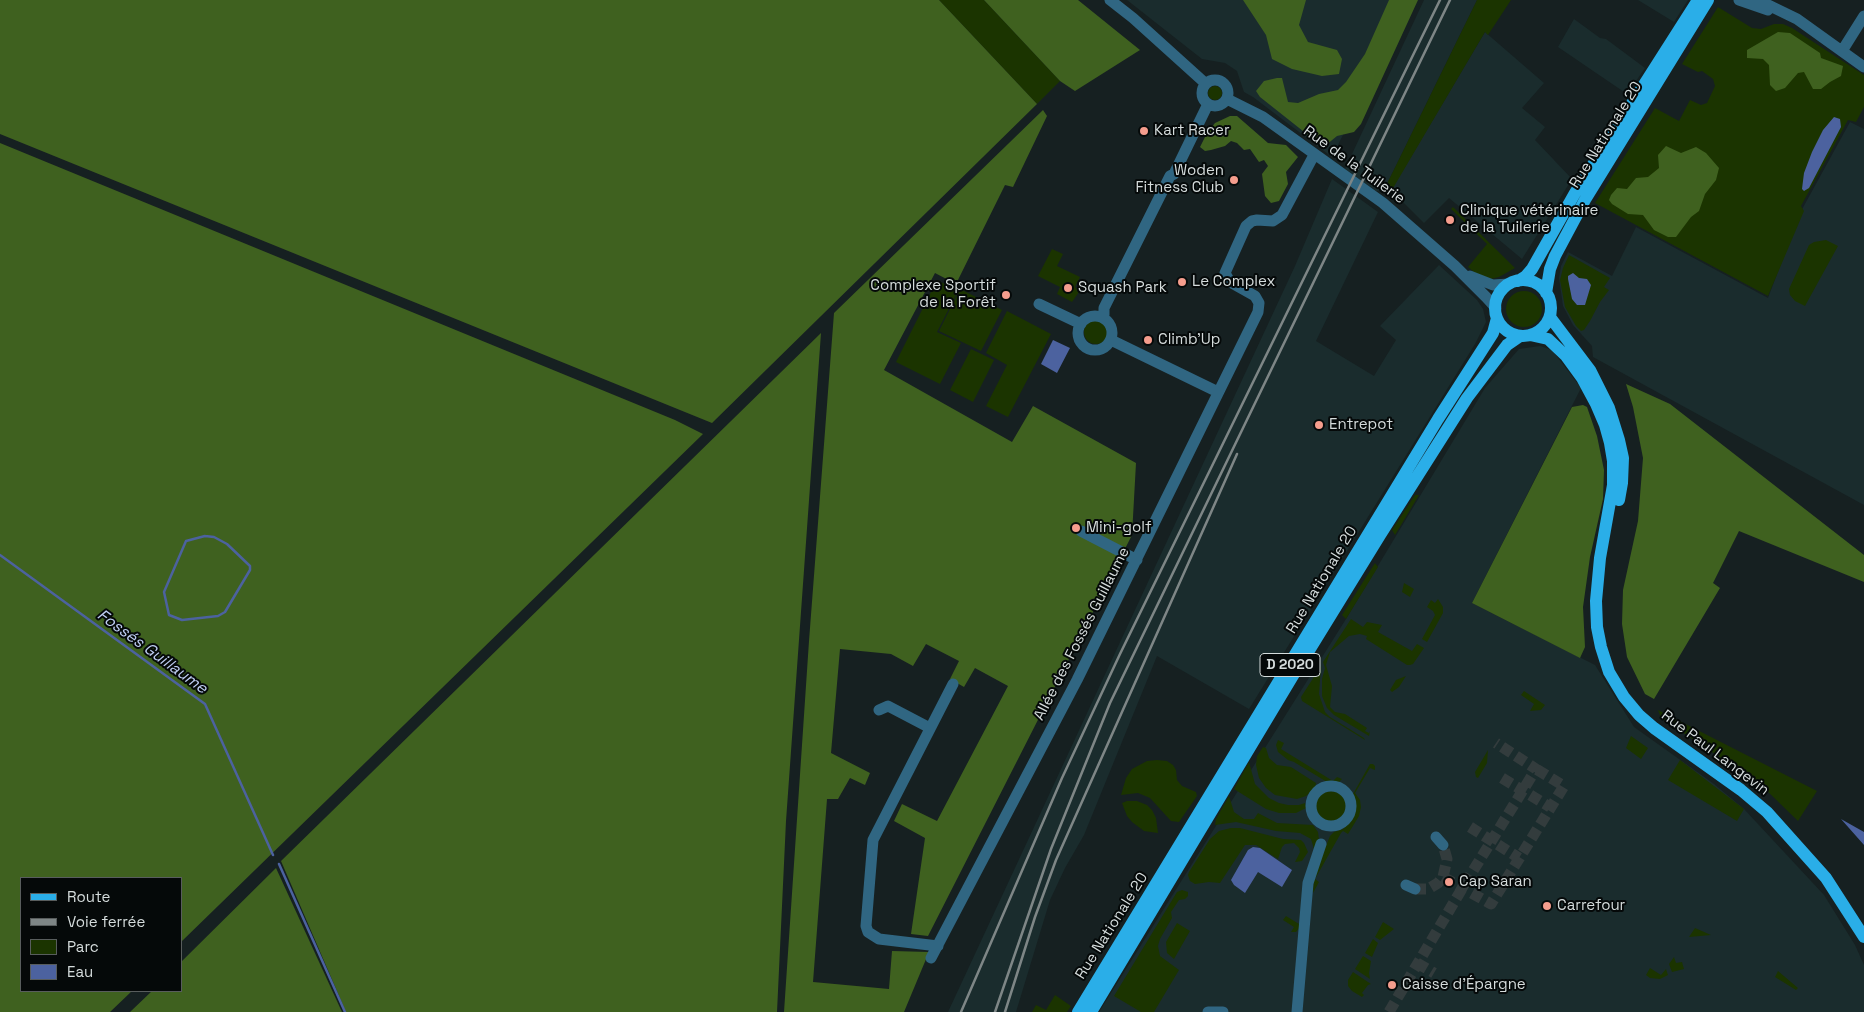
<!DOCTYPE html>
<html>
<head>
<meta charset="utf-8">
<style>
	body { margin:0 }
	#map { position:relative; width:1864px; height:1012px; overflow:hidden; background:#162021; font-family:"Space Grotesk",sans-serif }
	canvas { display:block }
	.legend { position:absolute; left:20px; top:877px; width:162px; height:115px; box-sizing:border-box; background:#050909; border:1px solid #585d5d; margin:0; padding:6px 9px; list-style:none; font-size:15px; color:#d5dcdc }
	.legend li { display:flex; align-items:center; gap:10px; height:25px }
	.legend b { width:25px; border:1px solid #585d5d }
</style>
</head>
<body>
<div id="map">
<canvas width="1864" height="1012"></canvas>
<ul class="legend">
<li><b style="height:6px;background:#2aaee8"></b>Route</li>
<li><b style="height:6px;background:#7e8686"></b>Voie ferrée</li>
<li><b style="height:14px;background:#1b3400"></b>Parc</li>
<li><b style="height:14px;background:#4c629f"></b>Eau</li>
</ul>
</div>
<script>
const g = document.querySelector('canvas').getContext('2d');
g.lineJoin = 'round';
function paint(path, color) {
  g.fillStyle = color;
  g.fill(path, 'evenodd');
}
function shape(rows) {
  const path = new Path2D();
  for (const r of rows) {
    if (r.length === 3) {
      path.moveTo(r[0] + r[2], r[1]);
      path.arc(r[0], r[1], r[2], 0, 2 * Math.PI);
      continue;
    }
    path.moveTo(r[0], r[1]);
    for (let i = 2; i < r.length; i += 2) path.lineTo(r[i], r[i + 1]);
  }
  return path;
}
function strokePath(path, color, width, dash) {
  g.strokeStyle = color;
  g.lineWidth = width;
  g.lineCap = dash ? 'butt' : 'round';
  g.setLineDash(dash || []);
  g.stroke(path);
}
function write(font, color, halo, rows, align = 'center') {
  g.font = font + ' "Space Grotesk",sans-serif';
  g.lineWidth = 4;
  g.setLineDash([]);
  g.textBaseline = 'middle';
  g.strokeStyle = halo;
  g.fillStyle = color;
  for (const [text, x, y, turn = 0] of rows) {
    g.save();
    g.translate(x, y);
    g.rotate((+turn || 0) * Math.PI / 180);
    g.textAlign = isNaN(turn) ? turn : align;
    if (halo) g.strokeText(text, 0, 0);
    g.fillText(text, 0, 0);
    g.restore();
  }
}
const built = shape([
	[1127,0,1410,0,1332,157,1253,97,1244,92,1237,71,1225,63,1202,59],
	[1424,0,1477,0,1384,190,1376,191,1345,169],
	[1638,0,1688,0,1674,22],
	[1574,19,1600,38,1606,39,1645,68,1627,94,1558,47],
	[1485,32,1544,83,1522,108,1545,127,1535,140,1572,179,1522,259,1449,198,1424,223,1391,190],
	[1850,122,1864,129,1864,505,1593,357,1592,346,1573,325,1563,306,1559,278,1561,266,1568,252,1612,276,1636,227,1768,298,1800,213],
	[1332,179,1378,212,1316,341,1374,376,1396,340,1380,326,1439,265,1477,300,1483,309,1486,322,1475,344,1249,709,1157,656,1084,835,1065,868,1050,900,1016,1012,948,1012,1295,266],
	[1540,346,1552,350,1581,388,1472,603,1595,665,1634,727,1714,784,1744,809,1824,895,1855,945,1864,965,1864,1012,1099,1012,1346,619,1485,388,1519,349]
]);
const green = shape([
	[939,0,984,0,1060,81,1037,104],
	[1477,0,1511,0,1488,35,1485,32,1389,195,1384,190],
	[1718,7,1752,28,1761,29,1774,24,1783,24,1792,28,1864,75,1864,107,1856,122,1848,120,1801,206,1804,211,1768,296,1595,203,1655,108,1679,121,1690,100,1701,105,1707,103,1715,86,1713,79,1702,71,1698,72,1682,64],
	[1215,93,7],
	[1453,207,1515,268,1499,277,1491,279,1475,273,1468,267,1487,244,1451,209],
	[1826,240,1838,246,1805,306,1795,301,1790,295,1789,289,1809,245,1814,242],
	[1052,249,1063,254,1057,266,1080,277,1075,287,1078,289,1077,291,1079,292,1072,302,1057,294,1060,287,1038,276],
	[1569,255,1610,278,1604,287,1609,290,1600,302,1590,321,1584,330,1581,331,1576,326,1565,307,1560,280,1563,268],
	[937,280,958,291,937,332,961,343,940,384,896,362],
	[960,289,1002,310,981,351,939,331],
	[1524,309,18],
	[1007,311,1051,334,1008,417,986,406,1007,365,986,353],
	[1096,332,12],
	[971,349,994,360,973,402,950,390],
	[1415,495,1419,495,1395,535,1392,530],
	[1375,563,1378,567,1346,619,1342,615],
	[1404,583,1414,589,1410,597,1402,592],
	[1438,599,1443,607,1443,613,1427,642,1422,639,1435,615,1433,611,1427,607,1431,600,1435,603],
	[1351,619,1363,627,1367,622,1382,625,1378,632,1412,651,1417,644,1424,648,1413,664,1410,665,1407,665,1366,639,1367,636,1360,634,1349,636,1330,652,1326,665,1332,686,1330,707,1335,712,1345,714,1367,728,1365,731,1369,733,1370,731,1369,736,1334,715,1327,708,1322,696,1322,679,1325,668,1323,662],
	[1321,666,1319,694,1325,712,1330,717,1364,738,1365,740,1302,701,1301,697],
	[1406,676,1399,687,1392,692,1390,690,1396,680],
	[1524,691,1545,705,1541,710,1530,711,1534,704,1521,695],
	[1658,710,1817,791,1798,821,1763,787,1721,758,1661,718],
	[1631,736,1648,748,1641,759,1626,748],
	[1278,740,1284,743,1281,749,1333,781,1337,777,1342,779,1338,783,1327,782,1294,762,1288,760,1278,752,1276,745],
	[1263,747,1266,748,1269,758,1277,765,1291,767,1316,783,1315,788,1306,796,1297,799,1275,795,1266,788,1259,778,1256,765,1257,756],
	[1488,750,1487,763,1478,778,1476,777,1475,772],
	[1157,760,1167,761,1173,765,1176,770,1177,780,1182,786,1196,792,1197,796,1179,822,1171,821,1150,798,1138,793,1121,795,1126,778,1132,769,1147,761],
	[1680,760,1744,809,1737,821,1668,780],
	[1249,762,1255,784,1269,798,1279,803,1288,805,1299,805,1305,803,1306,808,1296,813,1279,813,1266,809,1234,789],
	[1370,764,1373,764,1375,766,1375,770,1370,768,1355,793,1360,800,1361,807,1359,816,1348,834,1343,831,1341,833,1315,879,1319,882,1313,893,1314,876,1330,836,1334,832,1343,829,1352,820,1356,810,1353,794],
	[1331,807,16],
	[1229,796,1234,812,1244,819,1254,819,1258,813,1277,823,1313,825,1318,832,1319,840,1314,849,1311,839,1300,833,1276,831,1236,822,1215,825,1216,819],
	[1127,801,1137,801,1147,805,1152,810,1156,818,1158,833,1144,831,1132,822,1127,816,1122,803],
	[1231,828,1240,828,1283,839,1301,840,1304,843,1308,852,1302,861,1295,862,1300,852,1299,848,1294,843,1285,844,1282,847,1278,859,1256,845,1245,845,1220,883,1209,882,1195,884,1190,881,1188,875,1189,872,1210,839,1219,831],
	[1182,890,1188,892,1188,896,1185,899,1179,900,1171,912,1172,918,1160,939,1158,946,1160,956,1179,970,1154,1012,1141,1012,1114,996,1177,892],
	[1286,916,1299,924,1300,927,1296,932,1291,932,1294,927,1283,920],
	[1383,922,1394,929,1380,940,1375,937],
	[1177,923,1190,931,1174,959,1167,953,1166,942],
	[1695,928,1711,935,1689,937],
	[1373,939,1378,943,1372,957,1365,953],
	[1363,956,1371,961,1369,973,1370,979,1355,969],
	[1674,957,1676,963,1682,962,1684,969,1672,972,1669,964],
	[1650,968,1661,975,1666,969,1668,975,1660,979,1650,978,1646,975],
	[1778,971,1798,988,1796,990,1775,977],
	[1353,972,1371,984,1368,985,1362,993,1364,995,1362,997,1352,991,1348,986,1348,980],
	[1055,995,1071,1006,1067,1012,1032,1012,1036,1005,1046,1010]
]);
const forest = shape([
	[0,0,939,0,1037,104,712,423,0,134],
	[984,0,1078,0,1140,50,1075,91,1060,81],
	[1243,0,1306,0,1299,25,1308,42,1337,50,1342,59,1339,74,1322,76,1292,69,1272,59,1266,35],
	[1389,0,1418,0,1361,124,1354,132,1337,136,1326,145,1313,139,1260,97,1256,91,1264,81,1277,78,1282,78,1288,102,1298,103,1319,94,1338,90,1346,82,1365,54],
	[1778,32,1790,33,1820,53,1821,58,1843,66,1841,76,1830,82,1821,89,1813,89,1804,72,1798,73,1785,88,1776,91,1770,85,1769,65,1763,59,1747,58,1747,50],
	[1043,110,1047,116,1013,187,1005,185,956,284,935,273,884,370,1012,442,1033,406,1136,463,1132,535,928,936,911,934,925,838,894,821,902,804,937,821,1008,686,975,668,964,687,950,679,959,661,926,644,913,666,891,654,840,649,831,753,870,773,865,785,850,778,838,799,827,799,813,982,889,989,892,951,929,952,904,1012,784,1012,809,641,834,313],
	[1230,116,1237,116,1268,143,1286,145,1298,157,1286,172,1288,184,1279,201,1271,203,1265,196,1262,174,1268,166,1264,160,1259,162,1250,149,1244,150,1237,143,1231,141,1225,146,1211,150,1205,151,1200,147,1207,133,1215,123],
	[0,143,675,420,703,434,181,942,181,878,21,878,21,991,132,991,110,1012,0,1012],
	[1666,146,1681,153,1696,147,1706,153,1719,168,1716,180,1705,194,1699,211,1691,217,1676,237,1668,237,1654,230,1643,215,1628,214,1612,204,1609,200,1611,195,1617,188,1627,189,1636,178,1648,177,1659,168,1658,155],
	[821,333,786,821,777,1012,346,1012,281,861],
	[1626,384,1670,404,1864,555,1864,582,1739,531,1713,583,1720,588,1654,699,1645,694,1627,657,1622,624,1623,590,1638,521,1643,458,1633,407],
	[1583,405,1587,407,1597,436,1604,470,1603,499,1590,557,1583,607,1585,647,1580,658,1472,603,1572,407],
	[276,868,342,1012,130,1012,152,991,181,991,181,962]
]);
const water = shape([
	[1834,117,1840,119,1841,127,1809,188,1804,191,1802,189,1804,173,1812,152,1823,130],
	[1573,273,1579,278,1587,279,1591,285,1585,305,1577,305,1572,299,1568,279,1568,276],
	[1053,340,1070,348,1057,373,1041,364],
	[1841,819,1864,832,1864,845],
	[1253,847,1260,848,1292,870,1282,887,1258,872,1245,893,1234,885,1231,880,1248,850]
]);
const stream = shape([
	[205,536,214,537,227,544,250,566,250,570,225,612,218,616,182,620,169,615,164,592,186,541,205,536],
	[0,555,205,704,273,855],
	[279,864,345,1012]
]);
const minorTunnel = shape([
	[1502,778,1550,807],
	[1470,827,1519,858],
	[1443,877,1491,904,1564,786,1536,769],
	[1415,889,1428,889,1438,883,1443,877,1447,859,1443,845],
	[1417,963,1434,973],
	[1389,1012,1463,887,1536,769,1496,743]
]);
const minor = shape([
	[1110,0,1133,18,1205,83],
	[1739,0,1768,10],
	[1758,0,1797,19,1864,67],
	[1842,51,1864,16],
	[1215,93,13],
	[1227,99,1263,117,1383,203,1455,266,1486,297,1496,308],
	[1470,276,1493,285,1509,284],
	[1039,304,1081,324],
	[1104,315,1104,308,1170,176,1174,174,1208,104],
	[1095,333,17],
	[1111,340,1218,392],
	[1081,531,1137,560],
	[879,710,888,706,930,728],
	[1331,806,20],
	[1436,837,1443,845],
	[1406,885,1415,889],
	[938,946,879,939,868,932,866,926,873,840,953,684],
	[931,958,1077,680,1258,312,1259,303,1255,296,1230,282,1225,273,1246,226,1252,221,1257,220,1273,221,1282,215,1314,155],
	[1208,1012,1223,1012],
	[1297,1012,1308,883,1321,844]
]);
const major = shape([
	[1523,308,28],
	[1518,281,1526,276,1532,269,1575,193,1698,0],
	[1546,293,1550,269,1555,256,1586,198,1708,0],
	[1550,317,1590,370,1609,408,1619,440,1623,458,1622,483,1619,500],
	[1530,335,1548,339,1566,356,1582,378,1596,404,1605,425,1610,443,1613,461,1613,485,1600,558,1596,601,1597,627,1601,647,1609,672,1624,697,1639,715,1654,728,1741,790,1767,812,1826,878,1864,937],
	[1308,652,1380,535,1467,398,1507,345,1520,336],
	[1078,1012,1438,419,1493,333,1497,318],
	[1091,1012,1297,669]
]);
const rail = shape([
	[961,1012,1062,778,1120,654,1440,0],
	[995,1012,1051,849,1110,703,1450,0],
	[1005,1012,1035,917,1056,860,1237,454]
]);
const markers = [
	[1144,131,5,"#f59d8d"],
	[1234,180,5,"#f59d8d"],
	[1450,220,5,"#f59d8d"],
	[1182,282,5,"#f59d8d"],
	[1068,288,5,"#f59d8d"],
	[1006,295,5,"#f59d8d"],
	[1148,340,5,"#f59d8d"],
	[1319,425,5,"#f59d8d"],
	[1076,528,5,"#f59d8d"],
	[1449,882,5,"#f59d8d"],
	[1547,906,5,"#f59d8d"],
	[1392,985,5,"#f59d8d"]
];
const shields = [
	[1290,665,60]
];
const shieldNames = [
	["D 2020",1290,665]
];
const poiNames = [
	["Kart Racer",1154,131],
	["Woden",1224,171,"right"],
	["Fitness Club",1224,188,"right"],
	["Clinique vétérinaire",1460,211],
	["de la Tuilerie",1460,228],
	["Le Complex",1192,282],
	["Complexe Sportif",996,286,"right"],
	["de la Forêt",996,303,"right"],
	["Squash Park",1078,288],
	["Climb'Up",1158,340],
	["Entrepot",1329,425],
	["Mini-golf",1086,528],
	["Cap Saran",1459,882],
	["Carrefour",1557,906],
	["Caisse d'Épargne",1402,985]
];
const streetNames = [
	["Rue Nationale 20",1606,135,-58],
	["Rue de la Tuilerie",1354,165,36],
	["Rue Nationale 20",1322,580,-59],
	["Allée des Fossés Guillaume",1082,634,-63],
	["Rue Paul Langevin",1715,753,37],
	["Rue Nationale 20",1112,926,-58]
];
const waterNames = [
	["Fossés Guillaume",152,652,36]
];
paint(built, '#1a2c2d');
paint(green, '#1b3400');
paint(forest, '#3f611f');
paint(water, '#4c629f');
strokePath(stream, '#4c629f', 2.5);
strokePath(minorTunnel, '#333c3d', 11, [11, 5.5]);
strokePath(minor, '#306682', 11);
strokePath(major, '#2aaee8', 12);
strokePath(rail, '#7e8686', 2.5);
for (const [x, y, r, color] of markers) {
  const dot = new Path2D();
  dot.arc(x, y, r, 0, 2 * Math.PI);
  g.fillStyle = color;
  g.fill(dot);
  strokePath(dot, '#050909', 2);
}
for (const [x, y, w] of shields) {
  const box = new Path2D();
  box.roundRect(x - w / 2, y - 11.5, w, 23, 4);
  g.fillStyle = '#050909';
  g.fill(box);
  strokePath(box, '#d5dcdc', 1);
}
write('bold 14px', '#d5dcdc', null, shieldNames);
write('15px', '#d5dcdc', '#050909', poiNames, 'left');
write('15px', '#d5dcdc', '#050909', streetNames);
write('italic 16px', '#becdf1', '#050909', waterNames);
</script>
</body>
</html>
